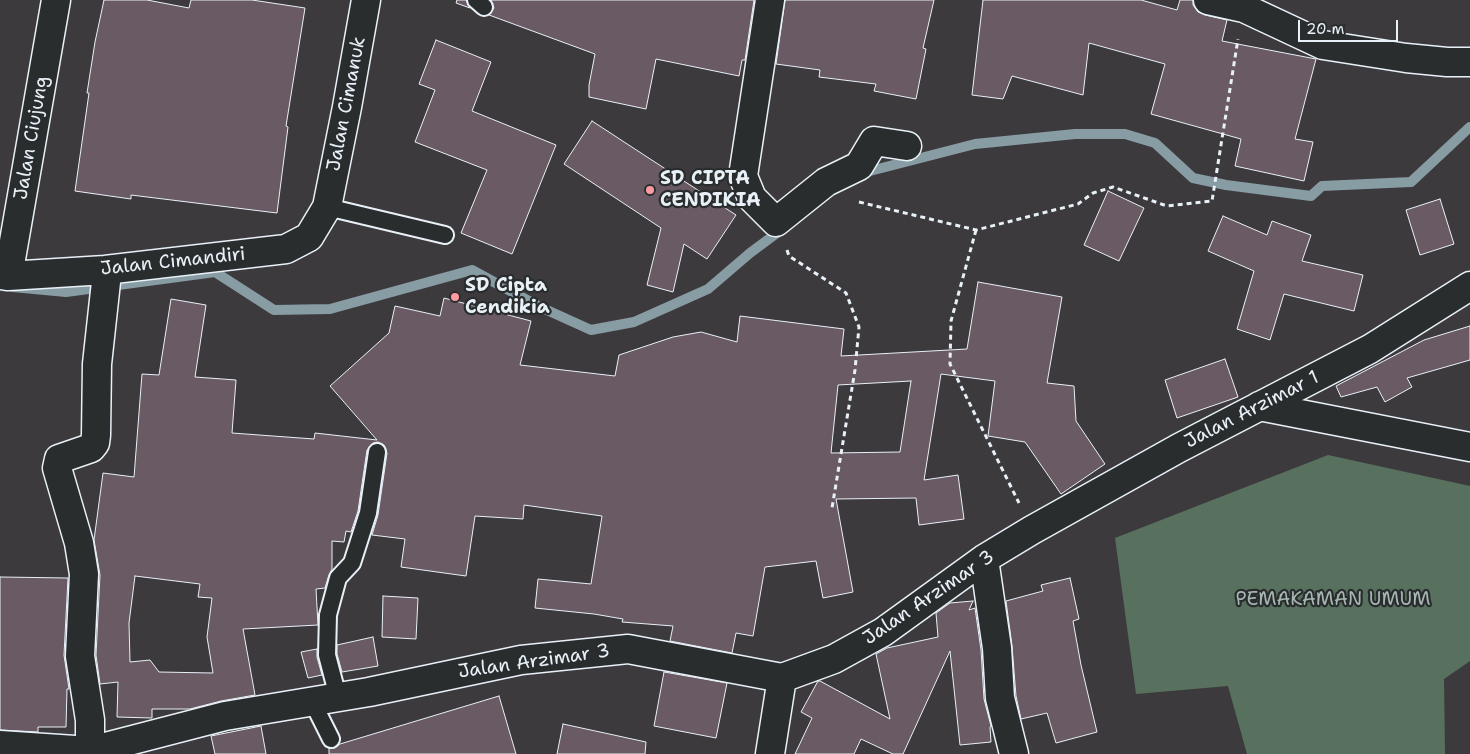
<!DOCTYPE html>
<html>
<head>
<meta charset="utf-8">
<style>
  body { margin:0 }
  #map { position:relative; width:1470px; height:754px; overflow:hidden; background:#3d3a3e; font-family:"Shantell Sans",sans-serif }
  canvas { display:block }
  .scale { position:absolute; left:1298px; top:20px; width:100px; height:22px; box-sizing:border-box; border:2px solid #e8f1f8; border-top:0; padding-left:6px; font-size:15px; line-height:18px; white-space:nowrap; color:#e8f1f8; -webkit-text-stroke:4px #2a2d2e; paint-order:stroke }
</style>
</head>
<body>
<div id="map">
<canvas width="1470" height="754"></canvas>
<div class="scale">20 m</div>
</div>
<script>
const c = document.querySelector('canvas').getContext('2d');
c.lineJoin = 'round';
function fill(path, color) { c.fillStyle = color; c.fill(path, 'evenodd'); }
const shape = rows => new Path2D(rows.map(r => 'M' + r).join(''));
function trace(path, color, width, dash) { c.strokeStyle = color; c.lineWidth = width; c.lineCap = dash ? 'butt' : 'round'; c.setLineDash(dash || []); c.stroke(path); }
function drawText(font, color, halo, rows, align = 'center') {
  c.font = font + ' "Shantell Sans",sans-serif'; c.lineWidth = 4.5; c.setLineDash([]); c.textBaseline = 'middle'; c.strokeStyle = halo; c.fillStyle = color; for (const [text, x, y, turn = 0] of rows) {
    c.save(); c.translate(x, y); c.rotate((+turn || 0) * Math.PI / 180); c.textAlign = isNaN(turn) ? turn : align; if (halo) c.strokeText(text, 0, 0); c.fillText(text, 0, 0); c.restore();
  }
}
const green = shape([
  [1328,455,1470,486,1470,661,1444,679,1445,754,1247,754,1228,686,1136,694,1115,538]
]);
const stream = shape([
  [861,176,870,171,975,144,1075,134,1125,134,1155,143,1193,178,1226,185,1311,196,1322,186,1411,182,1470,127],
  [13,287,66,292,215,272,274,310,330,309,472,270,538,306,591,330,634,322,708,289,750,253,785,227]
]);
const building = shape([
  [104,0,147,0,189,8,191,0,252,0,305,8,286,126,288,127,277,213,131,195,131,199,75,191,89,93,87,93,95,42,104,0],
  [457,0,466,0,470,8,456,3,457,0],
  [491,0,754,0,745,60,742,60,739,76,656,59,646,109,589,97,589,85,595,54,489,15,494,8,491,0],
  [785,0,934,0,923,48,926,49,916,99,874,91,876,84,819,77,820,70,776,64,785,0],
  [983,0,1141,0,1177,10,1180,0,1193,0,1193,5,1198,12,1205,15,1227,20,1222,41,1316,59,1295,139,1313,142,1304,181,1235,166,1241,139,1151,114,1165,64,1089,43,1083,95,1012,76,1003,99,972,95,983,0],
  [436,40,491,62,472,111,556,145,512,254,461,233,487,170,415,142,435,90,419,84,436,40],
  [592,121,736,215,707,259,684,244,673,292,647,285,661,228,564,164,592,121],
  [1108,191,1144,208,1119,261,1084,245,1108,191],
  [1440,199,1454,244,1420,255,1406,210,1440,199],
  [1223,216,1267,235,1272,221,1311,235,1302,261,1363,275,1354,311,1284,294,1270,340,1237,329,1254,271,1208,251,1223,216],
  [978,282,1062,297,1047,383,1074,386,1076,421,1105,464,1061,494,1025,442,988,436,995,381,941,374,924,480,958,475,964,519,919,525,916,498,836,499,853,592,823,598,816,561,765,567,753,636,736,633,732,653,670,641,673,626,622,622,623,619,594,614,535,608,538,579,591,584,602,516,524,505,523,519,475,516,466,576,401,567,405,539,372,535,378,515,387,453,384,445,378,442,373,443,367,450,358,511,351,532,346,531,344,542,332,541,332,569,329,575,325,588,316,589,318,625,243,629,255,695,221,701,190,709,152,709,152,718,117,717,118,682,100,684,96,655,100,575,94,540,103,473,134,477,142,374,159,375,171,299,206,305,195,377,236,380,232,433,314,439,315,433,377,440,330,386,389,333,395,306,440,316,444,298,531,321,520,365,615,376,619,355,673,337,701,332,737,342,740,316,844,329,841,356,967,349,978,282],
  [911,381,900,452,831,453,838,385,911,381],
  [135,576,200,584,198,597,212,598,207,637,213,673,159,672,150,660,130,662,129,623,135,576],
  [1470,326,1470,360,1407,378,1412,387,1385,402,1377,387,1341,397,1336,386,1424,340,1470,326],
  [1225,359,1238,397,1177,418,1165,380,1225,359],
  [0,577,68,578,64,655,69,689,67,689,66,727,38,727,38,732,0,730,0,577],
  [1070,578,1079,619,1073,621,1081,665,1097,732,1056,743,1047,713,1021,719,1016,696,1012,646,1006,601,1043,591,1041,585,1070,578],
  [383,596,418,598,416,639,382,637,383,596],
  [973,601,969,610,975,608,981,650,984,699,991,726,990,727,991,742,960,745,950,651,903,754,893,754,861,739,854,754,795,754,812,718,801,712,818,681,820,681,890,719,876,654,887,648,938,637,936,613,950,603,973,601],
  [373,637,378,666,342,672,337,654,337,645,373,637],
  [317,649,317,657,322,675,308,678,301,652,317,649],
  [664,672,727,683,716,738,654,726,664,672],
  [499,696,516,754,329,754,329,748,335,748,340,744,499,696],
  [563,724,646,742,645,754,557,754,563,724],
  [261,726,266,754,215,754,211,736,261,726]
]);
const path = shape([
  [859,202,976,230,1078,204,1093,193,1113,187,1167,206,1212,201,1238,39],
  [976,230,951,321,950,364,1019,503],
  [787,250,789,256,846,293,859,327,855,370,832,508]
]);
const lane = shape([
  [476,0,484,7],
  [327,207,445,235],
  [338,697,327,655,328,615,338,578,352,563,368,513,377,452],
  [312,701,331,739]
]);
const street = shape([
  [770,0,743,176,752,198,776,222,826,182,859,166,874,141,907,146],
  [1208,0,1244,8,1323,45,1406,58,1447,62,1470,62],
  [0,275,8,276,105,270,286,249,309,237,327,207,347,107,366,0],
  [8,276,56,0],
  [1259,406,1470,447],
  [984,559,997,648,1000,698,1014,754],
  [0,745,90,751,225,716,369,692,521,660,628,649,782,678,834,659,883,632,984,559,1032,530,1179,448,1370,349,1470,286],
  [90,751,90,720,80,656,84,574,79,543,57,468,59,459,91,448,95,443,96,435,97,364,106,282,105,270],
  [770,754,782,678]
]);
const markers = [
  [650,190,5,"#ff9aa2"],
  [455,297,5,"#ff9aa2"]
];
const streetNames = [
  ["Jalan Cimanuk",347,104,-79],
  ["Jalan Ciujung",32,138,-80],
  ["Jalan Cimandiri",173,262,-6],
  ["Jalan Arzimar 1",1252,410,-27],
  ["Jalan Arzimar 3",929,598,-34],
  ["Jalan Arzimar 3",534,662,-8]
];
const poiNames = [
  ["SD CIPTA",660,179],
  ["CENDIKIA",660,201],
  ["SD Cipta",465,286],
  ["Cendikia",465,308]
];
const parkNames = [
  ["PEMAKAMAN UMUM",1333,600]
];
fill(green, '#58715e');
trace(stream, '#879ca3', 10);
fill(building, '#6a5a64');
trace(building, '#e8f1f8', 1);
trace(lane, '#e8f1f8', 20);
trace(street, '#e8f1f8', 31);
trace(path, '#e8f1f8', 3, [5, 4]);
trace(lane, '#2a2d2e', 16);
trace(street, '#2a2d2e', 28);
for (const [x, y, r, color] of markers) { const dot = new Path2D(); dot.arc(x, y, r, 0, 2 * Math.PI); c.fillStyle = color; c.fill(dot); trace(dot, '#2a2d2e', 2); }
drawText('19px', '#e8f1f8', '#2a2d2e', streetNames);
drawText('bold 19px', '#e8f1f8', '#2a2d2e', poiNames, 'left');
drawText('19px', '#a7b7b3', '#2a2d2e', parkNames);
</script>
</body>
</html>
